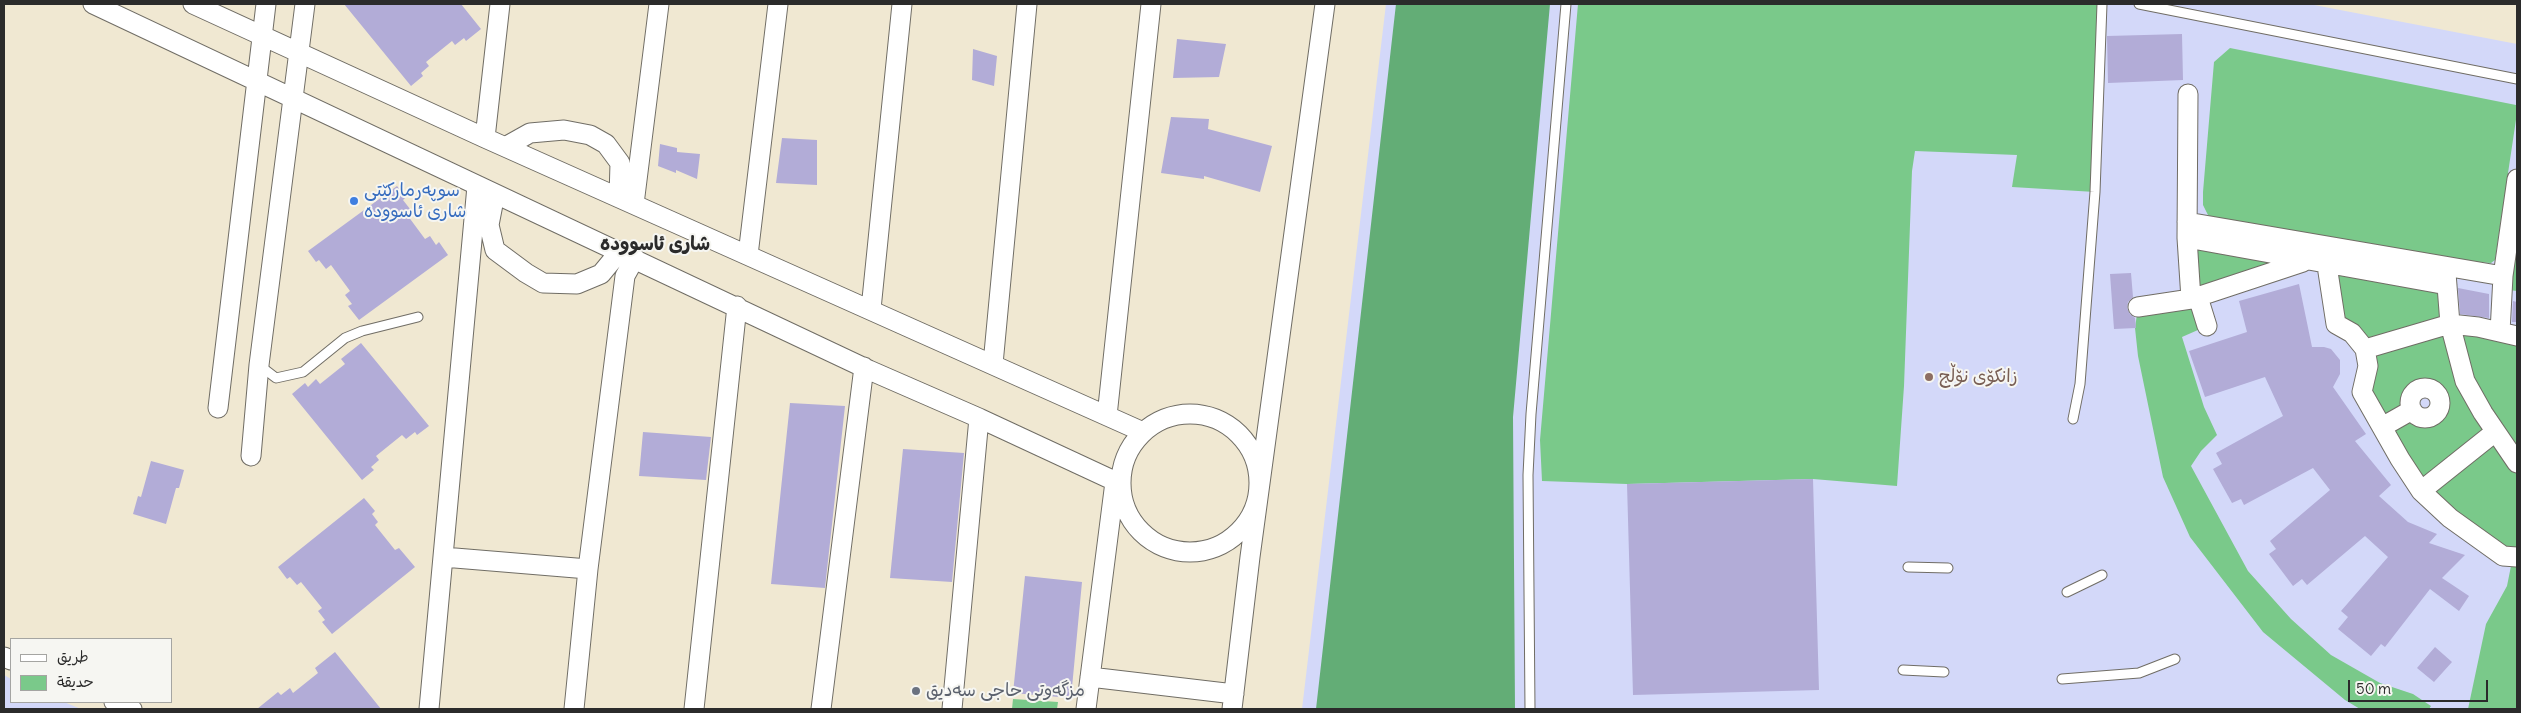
<!DOCTYPE html>
<html>
<head>
<meta charset="utf-8">
<style>
  body { margin:0 }
  #map { position:relative; width:2521px; height:713px; overflow:hidden; background:#f0e8d2; font-family:Delius,"Playpen Sans Arabic",sans-serif }
  canvas { display:block }
  .frame { position:absolute; inset:0; border:5px solid #2b2b2b; pointer-events:none }
  .legend { position:absolute; left:10px; top:638px; width:162px; height:65px; box-sizing:border-box; background:#f6f6f2; border:1px solid #a5a5a2; margin:0; padding:6px 9px; list-style:none; font-size:15px; color:#2b2b2b }
  .legend li { display:flex; align-items:center; gap:10px; height:25px }
  .legend b { width:25px; border:1px solid #a5a5a2 }
  .scale { position:absolute; left:2348px; top:680px; width:140px; height:22px; box-sizing:border-box; border:2px solid #2b2b2b; border-top:0; padding-left:6px; font-size:15px; line-height:18px; white-space:nowrap; color:#2b2b2b; -webkit-text-stroke:4px #f6f6f2; paint-order:stroke }
</style>
</head>
<body>
<div id="map">
<canvas width="2521" height="713"></canvas>
<div class="frame"></div>
<ul class="legend">
<li><b style="height:6px;background:#fff"></b>طريق</li>
<li><b style="height:14px;background:#7ac98a"></b>حديقة</li>
</ul>
<div class="scale">50 m</div>
</div>
<script>
const c = document.querySelector('canvas').getContext('2d');
c.lineJoin = 'round';
function fill(path, color) { c.fillStyle = color; c.fill(path, 'evenodd'); }
const shape = rows => new Path2D(rows.map(r => 'M' + r).join(''));
function trace(path, color, width, dash) { c.strokeStyle = color; c.lineWidth = width; c.lineCap = dash ? 'butt' : 'round'; c.setLineDash(dash || []); c.stroke(path); }
function drawText(font, color, halo, rows, align = 'center') {
  c.font = font + ' Delius,"Playpen Sans Arabic",sans-serif'; c.lineWidth = 4; c.setLineDash([]); c.textBaseline = 'middle'; c.strokeStyle = halo; c.fillStyle = color; for (const [text, x, y, turn = 0] of rows) {
    c.save(); c.translate(x, y); c.rotate((+turn || 0) * Math.PI / 180); c.textAlign = isNaN(turn) ? turn : align; if (halo) c.strokeText(text, 0, 0); c.fillText(text, 0, 0); c.restore();
  }
}
const built = shape([
  [1386,4,2309,4,2517,44,2517,709,1302,709],
  [4,675,11,679,11,702,64,702,81,709,4,709]
]);
const green = shape([
  [1578,4,2102,4,2095,192,2012,187,2017,155,1915,151,1912,171,1904,386,1897,486,1813,479,1627,484,1542,481,1540,440],
  [2230,48,2516,105,2517,113,2495,260,2491,263,2476,262,2213,218,2208,215,2203,205,2203,192,2214,62],
  [2517,223,2517,291,2509,290],
  [2187,238,2306,261,2198,297,2207,326,2182,337,2204,407,2217,435,2201,451,2191,466,2248,571,2291,619,2331,655,2380,683,2413,694,2431,706,2429,709,2360,709,2345,700,2263,632,2190,537,2163,477,2138,356,2135,328,2138,307,2191,299],
  [2326,265,2447,285,2448,313,2517,336,2517,709,2468,709,2486,624,2507,586,2513,556,2450,518,2362,392,2368,366,2345,328],
  [2420,389,2433,390,2439,397,2439,408,2429,417,2420,416,2412,409,2413,395],
  [1013,699,1058,702,1057,709,1012,709]
]);
const forest = shape([
  [1396,4,1550,4,1513,417,1515,709,1316,709]
]);
const building = shape([
  [344,4,461,4,481,29,466,41,464,38,455,45,452,41,426,62,429,66,421,73,423,76,411,86],
  [2182,34,2183,80,2108,83,2107,36],
  [1177,39,1226,44,1219,77,1173,78],
  [973,49,997,56,994,86,972,80],
  [1171,117,1209,119,1208,129,1272,146,1260,192,1204,176,1204,179,1161,173],
  [782,138,817,140,817,185,776,183],
  [660,144,677,148,677,152,700,154,697,179,676,170,676,173,658,166],
  [397,186,406,197,403,200,410,209,405,212,425,239,430,236,436,245,439,242,448,255,359,320,348,306,352,304,345,295,350,291,331,265,326,269,319,260,316,262,308,251],
  [2131,273,2133,297,2128,302,2127,308,2130,314,2135,318,2136,328,2114,329,2110,274],
  [2299,284,2312,347,2324,347,2331,349,2340,360,2340,374,2333,387,2366,434,2355,441,2391,485,2379,496,2408,522,2437,534,2429,543,2465,555,2442,578,2469,596,2459,611,2430,589,2385,647,2381,644,2371,656,2338,629,2348,617,2341,611,2388,557,2365,536,2307,585,2302,579,2293,586,2269,554,2276,549,2270,541,2330,490,2313,468,2244,505,2241,499,2232,503,2213,469,2222,464,2216,453,2283,416,2265,377,2205,397,2189,351,2247,332,2239,301],
  [2458,288,2489,294,2489,318,2460,314],
  [2513,301,2517,302,2517,322,2512,322],
  [361,343,429,426,417,435,415,432,406,439,402,435,376,456,379,460,371,467,374,470,362,480,292,394,305,383,308,387,316,379,320,384,345,364,341,359],
  [790,403,845,406,825,588,771,584],
  [643,432,711,437,706,480,639,476],
  [903,449,964,453,952,582,890,578],
  [151,461,184,470,179,488,176,488,166,524,133,514,138,496,141,497],
  [1813,479,1819,690,1633,695,1627,484],
  [364,498,375,511,372,514,378,522,375,525,395,550,399,548,415,567,332,634,322,622,325,620,318,611,322,608,301,582,297,585,290,577,287,579,278,567],
  [1025,576,1082,582,1071,698,1013,693],
  [2435,647,2452,662,2434,682,2417,668],
  [335,652,381,709,257,709,278,692,281,695,290,688,293,693,318,673,315,668]
]);
const lane = shape([
  [2139,4,2517,79],
  [259,365,276,378,303,372,345,338,362,331,418,317],
  [2073,419,2080,384,2095,192,2102,4],
  [1908,567,1948,568],
  [2067,592,2102,575],
  [1903,670,1944,672],
  [2062,679,2139,673,2175,659],
  [1530,709,1528,475,1531,414,1566,4]
]);
const street = shape([
  [93,4,869,370,979,418,1121,484],
  [193,4,485,138,1143,432],
  [2188,94,2187,238,2191,299],
  [485,138,500,4],
  [505,147,530,133,564,130,590,135,606,144,620,163,619,197],
  [495,194,489,225,495,250,526,273,543,283,577,284,601,274,620,251],
  [634,204,659,4],
  [2187,222,2503,276],
  [2187,238,2447,285],
  [2324,246,2336,324,2352,333,2365,349,2368,366,2362,392,2400,459,2421,491,2450,518,2503,556,2517,557],
  [748,255,778,4],
  [2446,273,2450,324,2465,381,2483,413,2517,463],
  [2198,297,2207,326],
  [2138,307,2191,299,2303,262],
  [871,309,902,4],
  [2500,332,2503,276,2517,179],
  [2365,349,2450,324,2478,327,2517,336],
  [993,364,1027,4],
  '2410 403a15 15 0 1 1 30 0a15 15 0 1 1-30 0Z',
  [218,408,266,4],
  '1121 483a69 69 0 1 1 138 0a69 69 0 1 1-138 0Z',
  [1107,416,1151,4],
  [2382,427,2412,410],
  [251,456,259,365,305,4],
  [2421,491,2495,432],
  [443,557,588,569],
  [4,657,11,660],
  [1090,677,1234,694],
  [114,702,132,709],
  [429,709,477,186],
  [574,709,588,569,625,276,635,258],
  [694,709,737,306],
  [821,709,864,367],
  [952,709,979,418],
  [1086,709,1115,482],
  [1232,709,1250,557,1325,4]
]);
const markers = [
  [354,201,5,"#3f7fe0"],
  [1929,377,5,"#8d6e63"],
  [916,691,5,"#6b7280"]
];
const shopNames = [
  ["سوپەرمارکێتی",364,191],
  ["شاری ئاسوودە",364,212]
];
const educationNames = [
  ["زانکۆی نۆڵج",1939,377]
];
const worshipNames = [
  ["مزگەوتی حاجی سەدیق",926,691]
];
const neighbourhoodNames = [
  ["شاری ئاسوودە",655,245]
];
fill(built, '#d3d8f9');
fill(green, '#7ac98a');
fill(forest, '#63ad76');
fill(building, '#b2acd7');
trace(lane, '#706d65', 11);
trace(street, '#706d65', 21);
trace(lane, '#fff', 9);
trace(street, '#fff', 19);
for (const [x, y, r, color] of markers) { const dot = new Path2D(); dot.arc(x, y, r, 0, 2 * Math.PI); c.fillStyle = color; c.fill(dot); trace(dot, '#f6f6f2', 2); }
drawText('18px', '#366cbe', '#f6f6f2', shopNames, 'left');
drawText('18px', '#785e54', '#f6f6f2', educationNames, 'left');
drawText('18px', '#5b616d', '#f6f6f2', worshipNames, 'left');
drawText('bold 19px', '#2b2b2b', '#f6f6f2', neighbourhoodNames);
</script>
</body>
</html>
